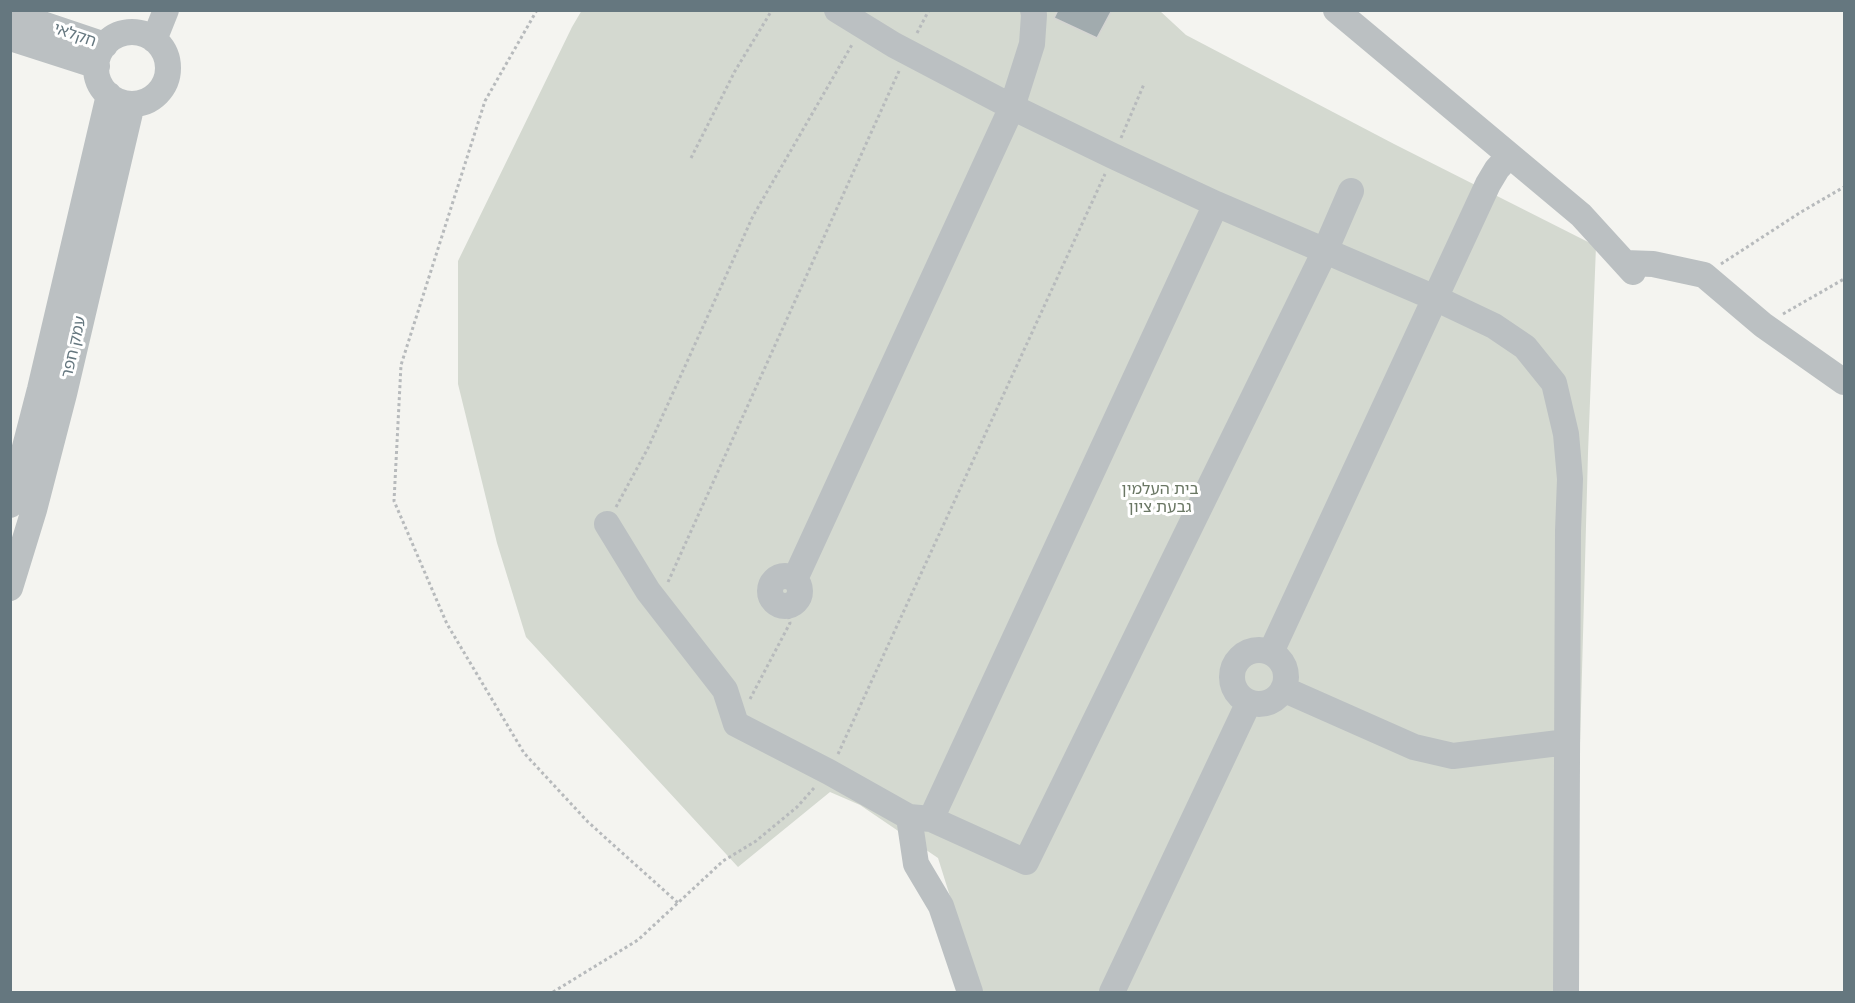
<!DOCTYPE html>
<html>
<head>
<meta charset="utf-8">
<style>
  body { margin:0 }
  #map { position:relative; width:1855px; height:1003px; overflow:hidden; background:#f4f4f0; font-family:Mulish,sans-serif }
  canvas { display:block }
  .frame { position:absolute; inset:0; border:12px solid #65777f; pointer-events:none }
</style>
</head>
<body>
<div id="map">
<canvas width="1855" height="1003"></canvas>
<div class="frame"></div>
</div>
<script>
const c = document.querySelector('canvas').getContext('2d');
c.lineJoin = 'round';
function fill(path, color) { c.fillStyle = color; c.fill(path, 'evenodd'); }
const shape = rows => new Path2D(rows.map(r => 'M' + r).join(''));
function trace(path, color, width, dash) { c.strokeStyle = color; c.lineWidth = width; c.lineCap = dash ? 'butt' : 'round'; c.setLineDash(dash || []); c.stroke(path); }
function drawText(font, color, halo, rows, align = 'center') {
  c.font = font + ' Mulish,"Noto Sans Hebrew",sans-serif'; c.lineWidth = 6; c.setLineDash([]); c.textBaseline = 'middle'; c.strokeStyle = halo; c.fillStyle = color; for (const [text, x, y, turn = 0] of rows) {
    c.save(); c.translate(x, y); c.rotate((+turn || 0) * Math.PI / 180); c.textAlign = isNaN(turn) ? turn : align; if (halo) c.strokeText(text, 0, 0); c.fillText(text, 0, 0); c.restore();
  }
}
const green = shape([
  [582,10,1160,11,1186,35,1394,144,1596,246,1588,453,1579,781,1570,992,980,992,938,858,860,805,830,792,738,867,526,637,497,543,458,384,458,261,572,27]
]);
const building = shape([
  [1058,10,1112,10,1097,38,1054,18,1058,10]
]);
const path = shape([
  [537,10,485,101,401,365,394,501,447,624,524,753,588,822,678,903],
  [917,33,929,10],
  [1121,138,1144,84],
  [691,158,735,71,772,10],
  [1721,264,1801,212,1844,187],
  [1783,314,1844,279],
  [616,507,648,448,753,216,853,43],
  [668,582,899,71],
  [750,699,790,623,786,606],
  [838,754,1105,174],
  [553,992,638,940,723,861,756,841,797,807,814,788]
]);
const minor = shape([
  [1336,10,1581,215,1633,272],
  [10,13,105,45],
  '96 68a36 36 0 1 1 72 0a36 36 0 1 1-72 0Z',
  [10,38,97,66],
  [154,40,166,10],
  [1216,204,1435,298,1494,326,1525,347,1554,383,1566,434,1570,479,1568,531,1566,992],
  [1625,263,1653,264,1704,275,1763,325,1844,382],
  [10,505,40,389,109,95],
  [607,524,648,591,725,690,736,724,829,772,909,817,931,819,1216,204,1113,156,1012,107,894,45,837,10],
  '770 591a15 15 0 1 1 30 0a15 15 0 1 1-30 0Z',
  [795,579,1012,107,1032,44,1034,15,1033,10],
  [10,588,34,510,64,394,132,104],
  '1232 677a27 27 0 1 1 54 0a27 27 0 1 1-54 0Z',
  [1271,652,1488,184,1497,169,1509,156],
  [1283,689,1414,747,1453,756,1567,742],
  [909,817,916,864,941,906,970,992],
  [931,819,1026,862,1325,251,1351,191],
  [1112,992,1249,702]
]);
const streetNames = [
  ["חקלאי",75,35,19],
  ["עמק חפר",74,347,-77]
];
const parkNames = [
  ["בית העלמין",1160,489],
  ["גבעת ציון",1160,507]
];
fill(green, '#d4d9d0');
fill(building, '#a1abae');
trace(building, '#d5d5d3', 1.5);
trace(path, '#b7babc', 3, [3, 3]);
trace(minor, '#bbc0c2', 26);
drawText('16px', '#65777f', '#fff', streetNames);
drawText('16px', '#6a7764', '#fff', parkNames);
</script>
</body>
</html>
